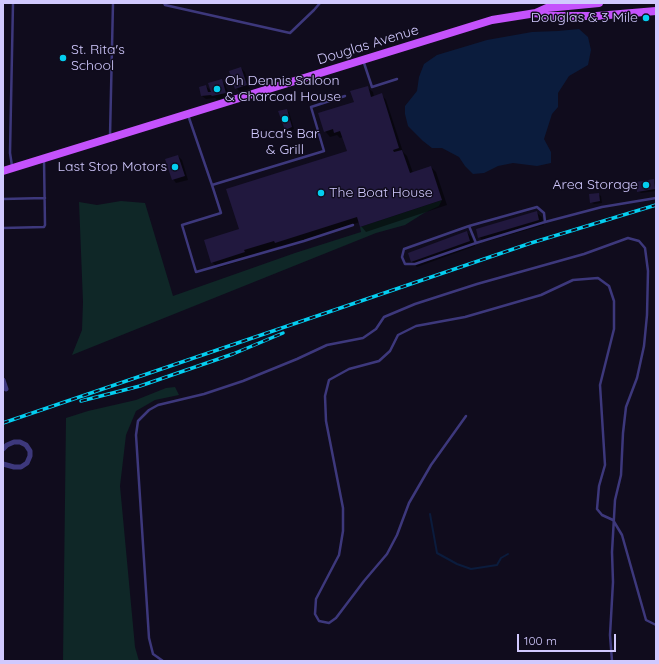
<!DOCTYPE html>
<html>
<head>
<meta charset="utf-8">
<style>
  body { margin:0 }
  #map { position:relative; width:659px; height:664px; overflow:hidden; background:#100c1d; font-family:Quicksand,sans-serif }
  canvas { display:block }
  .frame { position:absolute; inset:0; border:4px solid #d1c9fe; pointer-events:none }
  .scale { position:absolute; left:517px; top:634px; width:99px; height:18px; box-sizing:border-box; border:2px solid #d1c9fe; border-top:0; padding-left:5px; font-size:12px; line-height:14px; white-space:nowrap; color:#d1c9fe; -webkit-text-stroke:3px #100c1d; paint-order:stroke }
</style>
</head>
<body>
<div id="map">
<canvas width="659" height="664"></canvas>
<div class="frame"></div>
<div class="scale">100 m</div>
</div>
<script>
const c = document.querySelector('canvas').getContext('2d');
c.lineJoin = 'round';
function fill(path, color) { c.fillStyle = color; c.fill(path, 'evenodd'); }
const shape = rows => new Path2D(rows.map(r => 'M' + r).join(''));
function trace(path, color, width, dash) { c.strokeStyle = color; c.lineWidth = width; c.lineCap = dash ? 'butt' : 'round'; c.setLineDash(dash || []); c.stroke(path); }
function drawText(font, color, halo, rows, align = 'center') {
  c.font = font + ' Quicksand,sans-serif'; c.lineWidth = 3; c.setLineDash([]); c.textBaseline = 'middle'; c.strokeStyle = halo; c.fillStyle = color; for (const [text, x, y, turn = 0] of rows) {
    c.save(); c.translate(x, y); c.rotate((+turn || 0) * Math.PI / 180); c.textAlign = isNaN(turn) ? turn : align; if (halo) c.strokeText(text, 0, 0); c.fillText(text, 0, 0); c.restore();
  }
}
const green = shape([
  [442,200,439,206,424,213,405,225,376,233,72,355,82,330,83,302,79,202,97,205,121,201,145,203,173,296,295,253,361,232,360,227],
  [175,387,179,395,155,400,136,411,126,435,120,486,135,647,139,661,63,661,66,418,88,411,136,400,166,388]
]);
const water = shape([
  [579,29,588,37,591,50,588,65,569,76,558,93,558,107,552,114,544,139,551,152,551,163,537,166,513,163,498,166,484,173,473,174,465,166,459,157,442,148,432,148,423,141,408,126,405,114,405,106,417,91,419,77,424,64,437,55,487,40,532,32,558,31]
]);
const shadow = shape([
  [241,68,245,72,250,89,240,92,236,88],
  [221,80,225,84,229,96,217,100,215,98,206,99,202,96,206,86,212,92],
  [367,87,373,92,374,97,381,94,386,100,403,152,407,156,413,173,431,167,436,172,447,205,366,232,361,226,360,222,281,248,279,246,249,256,250,258,218,268,212,262,240,230,348,152,343,137,340,138,337,135,330,137,325,131,355,103],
  [286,110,289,112,294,129,288,132,285,129],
  [178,156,182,160,188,180,176,183,173,179],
  [653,180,656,183,656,191,641,193,638,191],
  [598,194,601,196,602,203,594,204,591,202],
  [536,212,542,217,544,225,485,242,479,237],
  [467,232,472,238,475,246,417,267,412,262,409,254]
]);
const stream = shape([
  [430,514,437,553,457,564,471,569,497,565,501,558,508,554]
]);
const building = shape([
  [241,67,247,85,235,89,229,71],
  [222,79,226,93,212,96,211,95,201,96,199,87,206,85,208,92,211,92,208,83],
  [368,86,371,97,382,93,399,148,393,150,394,152,402,150,410,173,431,166,442,200,360,227,357,217,275,243,274,241,244,250,245,252,211,263,204,240,239,229,226,189,347,151,340,131,334,133,333,129,324,132,318,113,354,102,350,91],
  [287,109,292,127,285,130,278,111],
  [178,155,185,176,172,180,165,159],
  [654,179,655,189,637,192,636,182],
  [599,193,600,201,590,203,589,194],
  [537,211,539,220,478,238,476,229],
  [467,231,470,241,411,262,408,253]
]);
const lane = shape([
  [164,3,165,5,290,33,314,10,320,3],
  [363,60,372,87,397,79],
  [188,115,212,185,324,151,311,107,345,96],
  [110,136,113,3],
  [12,166,10,153,13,3],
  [212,185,221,213,182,225,196,272,304,241,353,225],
  [3,199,45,198],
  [537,207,544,213,545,222,476,243,415,264,405,264,402,257,404,249,469,226,537,207],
  [545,222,602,207,656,198],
  [469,226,476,243],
  [3,228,44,227,45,225,44,159],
  [466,416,431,465,409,503,397,535,387,554,364,581,336,618,329,623,319,621,315,614,316,599,339,555,343,531,343,508,326,421,325,396,329,380,349,369,379,361,390,351,398,335,416,326,465,317,541,295,573,280,598,278,609,286,614,301,614,329,600,385,605,465,599,486,597,509,602,515,613,520,622,535,646,620,656,625],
  [163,661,153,654,149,638,136,435,138,421,149,410,158,405,204,394,243,381,297,359,327,345,363,338,376,329,384,317,415,304,477,284,584,254,628,238,639,241,645,248,648,271,647,315,644,346,637,378,626,407,623,433,621,475,615,500,612,552,613,582,610,635,612,661]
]);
const street = shape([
  [3,380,6,389],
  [3,449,7,445,14,442,20,442,26,445,30,451,30,456,27,463,21,467,14,467,3,464]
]);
const primary = shape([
  [536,13,548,16,597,16,656,11],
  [3,171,492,20,536,13,547,8,599,3]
]);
const rail = shape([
  [81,401,140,386,233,354,283,333],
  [3,423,531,243,656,205]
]);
const markers = [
  [646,18,4,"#04cef0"],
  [63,58,4,"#04cef0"],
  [217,89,4,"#04cef0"],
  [285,119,4,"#04cef0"],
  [175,167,4,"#04cef0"],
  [646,185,4,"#04cef0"],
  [321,193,4,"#04cef0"]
];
const poiNames = [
  ["Douglas & 3 Mile",638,18],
  ["St. Rita's",71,50,"left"],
  ["School",71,66,"left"],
  ["Oh Dennis Saloon",225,81,"left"],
  ["& Charcoal House",225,97,"left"],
  ["Buca's Bar",285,134,"center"],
  ["& Grill",285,150,"center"],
  ["Last Stop Motors",167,167],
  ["Area Storage",638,185],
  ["The Boat House",329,193,"left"]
];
const streetNames = [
  ["Douglas Avenue",368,45,-17]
];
fill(green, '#0f2727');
fill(water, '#0b1c3d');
fill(shadow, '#0007');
trace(stream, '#0b1c3d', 2);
fill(building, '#21183e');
trace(lane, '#3d387c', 2.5);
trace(street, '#3d387c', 5);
trace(primary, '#c452fc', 8);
trace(rail, '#04cef0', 3.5);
trace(rail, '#100c1d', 2, [6]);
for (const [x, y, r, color] of markers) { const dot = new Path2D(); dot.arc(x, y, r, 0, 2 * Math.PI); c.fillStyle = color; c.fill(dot); trace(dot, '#100c1d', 1.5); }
drawText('14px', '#d1c9fe', '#100c1d', poiNames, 'right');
drawText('14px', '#d1c9fe', '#100c1d', streetNames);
</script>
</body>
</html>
